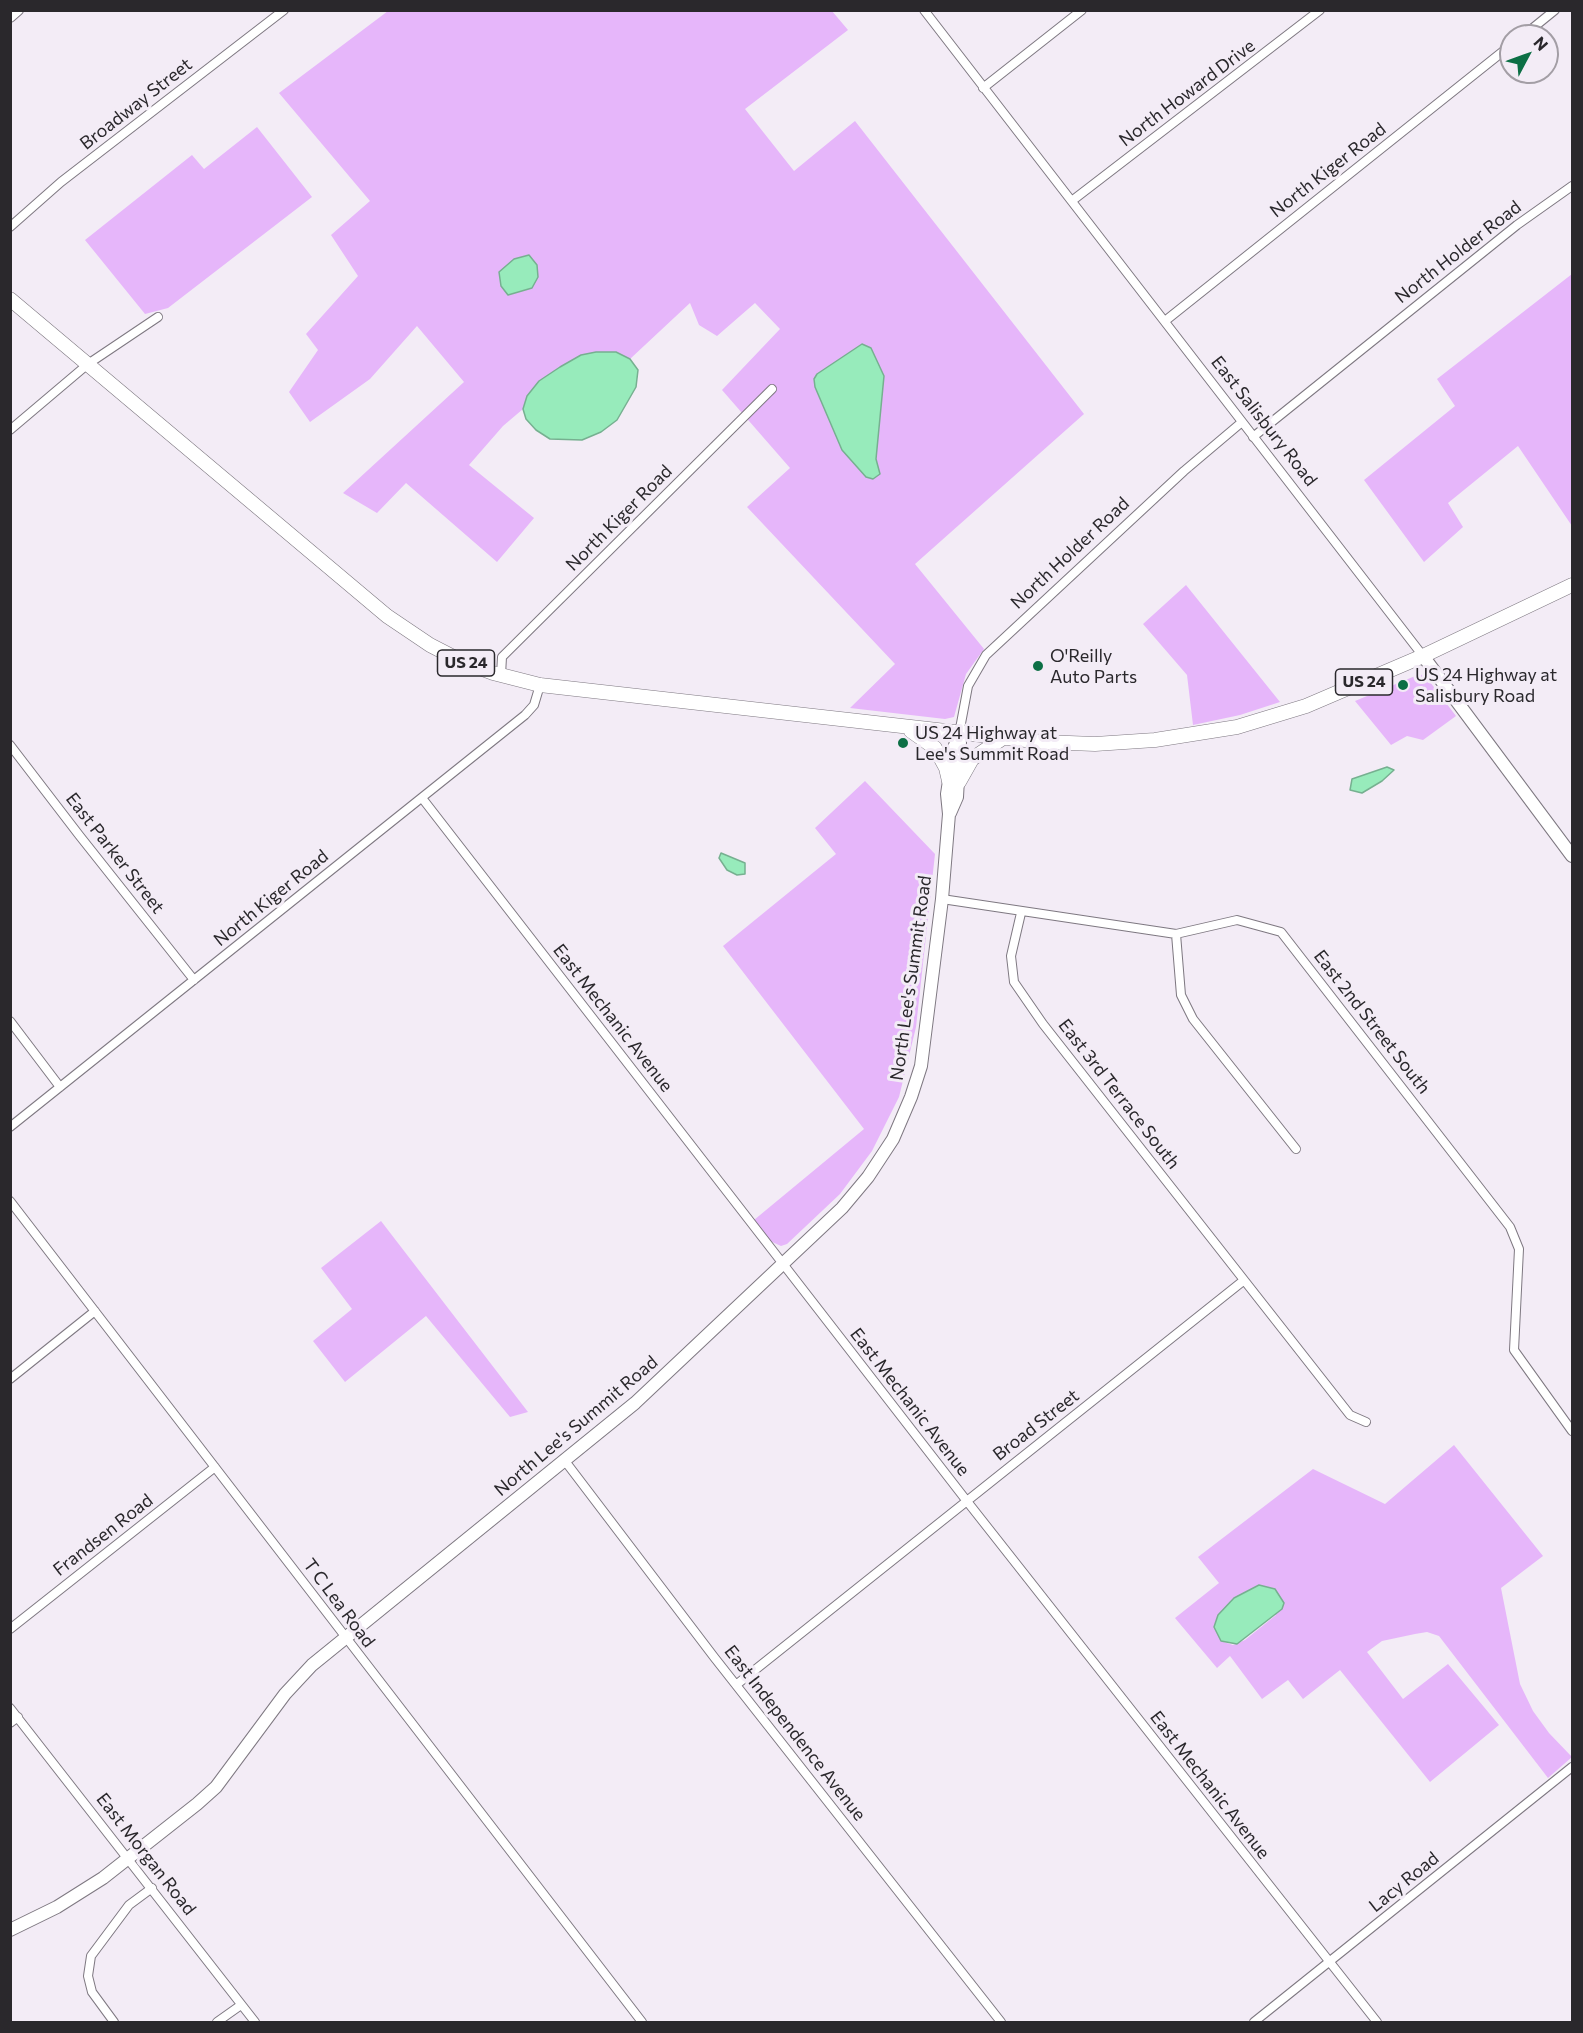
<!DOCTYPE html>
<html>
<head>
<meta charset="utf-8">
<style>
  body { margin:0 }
  #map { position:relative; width:1583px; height:2033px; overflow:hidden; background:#f3ecf6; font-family:Commissioner,sans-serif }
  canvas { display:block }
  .frame { position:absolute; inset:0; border:12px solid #2a282c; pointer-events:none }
  .north { position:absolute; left:1499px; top:24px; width:60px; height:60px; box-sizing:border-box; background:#f3ecf6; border:2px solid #a39ea5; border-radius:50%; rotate:49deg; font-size:16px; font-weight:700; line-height:24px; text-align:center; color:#2a282c }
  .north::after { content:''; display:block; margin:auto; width:21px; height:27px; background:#0c6f45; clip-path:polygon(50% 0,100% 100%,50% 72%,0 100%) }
</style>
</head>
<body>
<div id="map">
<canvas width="1583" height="2033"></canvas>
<div class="frame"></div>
<div class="north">N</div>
</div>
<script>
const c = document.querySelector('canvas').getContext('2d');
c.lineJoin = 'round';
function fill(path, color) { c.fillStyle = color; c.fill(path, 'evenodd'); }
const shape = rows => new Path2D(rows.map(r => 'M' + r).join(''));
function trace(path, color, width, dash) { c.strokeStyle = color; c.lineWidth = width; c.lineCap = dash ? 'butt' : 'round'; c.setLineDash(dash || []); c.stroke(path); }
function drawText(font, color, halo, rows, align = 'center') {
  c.font = font + ' Commissioner,sans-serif'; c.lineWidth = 6; c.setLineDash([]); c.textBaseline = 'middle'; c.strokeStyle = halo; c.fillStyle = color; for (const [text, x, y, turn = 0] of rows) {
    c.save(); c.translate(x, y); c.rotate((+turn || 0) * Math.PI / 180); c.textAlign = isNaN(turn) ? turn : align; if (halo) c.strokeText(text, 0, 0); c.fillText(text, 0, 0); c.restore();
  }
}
const green = shape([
  [388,11,832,11,848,30,745,109,794,171,855,121,1084,414,915,564,984,649,966,674,954,717,945,719,850,708,895,664,747,507,790,468,722,390,780,329,755,303,717,336,699,325,690,303,630,359,616,352,581,355,539,381,527,396,523,409,503,426,469,465,534,518,497,562,406,483,377,513,343,493,464,382,417,326,370,379,310,422,289,392,318,350,306,334,358,276,331,235,370,201,279,93],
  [257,127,312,197,168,308,145,314,85,240,192,155,204,169],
  [1572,274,1572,526,1518,446,1448,503,1463,527,1424,562,1364,480,1455,406,1437,379],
  [1186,585,1280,702,1240,715,1193,725,1187,675,1143,624],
  [1420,674,1427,678,1456,716,1423,740,1407,736,1391,745,1355,701],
  [865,781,935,854,916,1027,899,1097,872,1151,840,1194,787,1244,781,1246,770,1241,754,1220,864,1129,723,946,836,854,815,828],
  [381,1221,528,1412,510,1417,426,1316,345,1382,313,1341,352,1309,321,1268],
  [1454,1445,1543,1556,1501,1588,1520,1684,1533,1711,1549,1733,1572,1757,1548,1778,1439,1636,1427,1632,1415,1634,1382,1641,1367,1652,1403,1699,1448,1664,1499,1725,1430,1782,1340,1670,1303,1699,1288,1680,1262,1699,1230,1656,1217,1668,1175,1618,1219,1583,1198,1557,1313,1469,1385,1504],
  [1218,1615,1276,1615,1245,1640,1233,1645,1221,1641,1214,1627]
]);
const water = shape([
  [529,255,537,265,538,277,532,288,508,295,501,286,499,272,514,259,529,255],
  [862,344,871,348,884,376,876,459,880,474,873,479,866,477,842,450,815,387,814,379,817,374,862,344],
  [596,352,616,352,630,359,638,370,636,387,617,420,601,432,582,440,550,439,536,430,526,419,523,409,527,396,539,381,560,367,581,355,596,352],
  [1387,767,1394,770,1382,781,1362,793,1350,790,1352,779,1387,767],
  [721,853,745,863,745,874,737,875,727,870,719,858,721,853],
  [1259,1585,1275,1589,1284,1603,1282,1609,1237,1644,1221,1641,1214,1627,1218,1615,1234,1598,1259,1585]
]);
const minor = shape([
  [924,10,1423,656],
  [1523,36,1555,10],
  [983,88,1082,10],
  [1073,200,1320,10],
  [10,227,61,182,284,10],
  [1165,321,1511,45],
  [10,430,88,364,158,317],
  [1253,437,1517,225,1572,186],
  [501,675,502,657,772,389],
  [959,734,968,686,986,655,1184,471,1242,422],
  [10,745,79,835,194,980],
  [422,798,966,1500,1377,2022],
  [942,899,1176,934,1237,920,1281,932,1510,1227,1519,1249,1514,1350,1572,1431],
  [1021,913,1011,956,1014,982,1043,1024,1350,1415,1366,1422],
  [1176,934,1181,995,1193,1019,1296,1149],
  [10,1021,60,1087],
  [10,1127,525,715,534,705,540,685],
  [10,1201,642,2022],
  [10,1379,95,1311],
  [565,1461,714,1657,1001,2022],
  [10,1629,215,1467],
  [736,1685,1243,1281],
  [10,1708,255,2022],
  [10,1723,18,1717],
  [114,2022,92,1992,88,1976,91,1956,129,1905,152,1888],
  [217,2022,241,2005],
  [1254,2022,1572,1767]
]);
const tertiary = shape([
  [10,17,18,10]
]);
const secondary = shape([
  [1423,656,1572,856],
  [950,813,957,797,960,742],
  [10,1930,57,1907,103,1878,197,1804,216,1787,285,1694,312,1665,635,1403,842,1208,868,1177,893,1139,911,1097,921,1066,942,899,949,814,947,794,954,748,959,734]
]);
const primary = shape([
  [10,299,387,616,430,645,461,661,493,673,540,685,1043,742,1095,744,1155,740,1237,727,1306,706,1423,656,1572,585],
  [911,731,935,748,946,768,949,781],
  [959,782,972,759,1003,738]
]);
const markers = [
  [1038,666,6,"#0c6f45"],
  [1403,685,6,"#0c6f45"],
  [903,743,6,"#0c6f45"]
];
const shields = [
  [466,663,57],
  [1364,682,57]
];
const shieldNames = [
  ["US 24",466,663],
  ["US 24",1364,682]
];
const streetNames = [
  ["North Howard Drive",1187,93,-37],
  ["Broadway Street",136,104,-38],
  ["North Kiger Road",1328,170,-38],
  ["North Holder Road",1458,252,-38],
  ["East Salisbury Road",1264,421,52],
  ["North Kiger Road",619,518,-45],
  ["North Holder Road",1070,553,-43],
  ["East Parker Street",115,853,52],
  ["North Kiger Road",271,898,-39],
  ["North Lee's Summit Road",911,978,-82],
  ["East Mechanic Avenue",613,1018,52],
  ["East 2nd Street South",1372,1022,52],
  ["East 3rd Terrace South",1119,1094,52],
  ["East Mechanic Avenue",910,1402,52],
  ["Broad Street",1036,1425,-38],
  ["North Lee's Summit Road",576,1426,-40],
  ["Frandsen Road",103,1535,-38],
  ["T C Lea Road",339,1603,53],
  ["East Independence Avenue",795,1733,52],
  ["East Mechanic Avenue",1210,1785,52],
  ["East Morgan Road",146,1854,52],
  ["Lacy Road",1404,1882,-39]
];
const poiNames = [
  ["O'Reilly",1050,656],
  ["Auto Parts",1050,677],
  ["US 24 Highway at",1415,675],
  ["Salisbury Road",1415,696],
  ["US 24 Highway at",915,733],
  ["Lee's Summit Road",915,754]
];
fill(green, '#e6b6fa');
fill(water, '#97ebbb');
trace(water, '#76b090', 1.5);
trace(minor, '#7e7881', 10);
trace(tertiary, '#7e7881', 12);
trace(secondary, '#7e7881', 14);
trace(primary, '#7e7881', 15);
trace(minor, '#fff', 8);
trace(tertiary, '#fff', 10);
trace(secondary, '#fff', 12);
trace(primary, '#fff', 14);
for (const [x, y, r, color] of markers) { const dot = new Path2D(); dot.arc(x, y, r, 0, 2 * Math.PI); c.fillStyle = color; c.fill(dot); trace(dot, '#f3ecf6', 2); }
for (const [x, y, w] of shields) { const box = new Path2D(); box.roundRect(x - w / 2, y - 13, w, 26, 4.5); c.fillStyle = '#f3ecf6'; c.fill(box); trace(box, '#2a282c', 1.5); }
drawText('bold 16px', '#2a282c', null, shieldNames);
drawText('18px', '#2a282c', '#f3ecf6', streetNames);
drawText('18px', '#2a282c', '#f3ecf6', poiNames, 'left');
</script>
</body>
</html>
